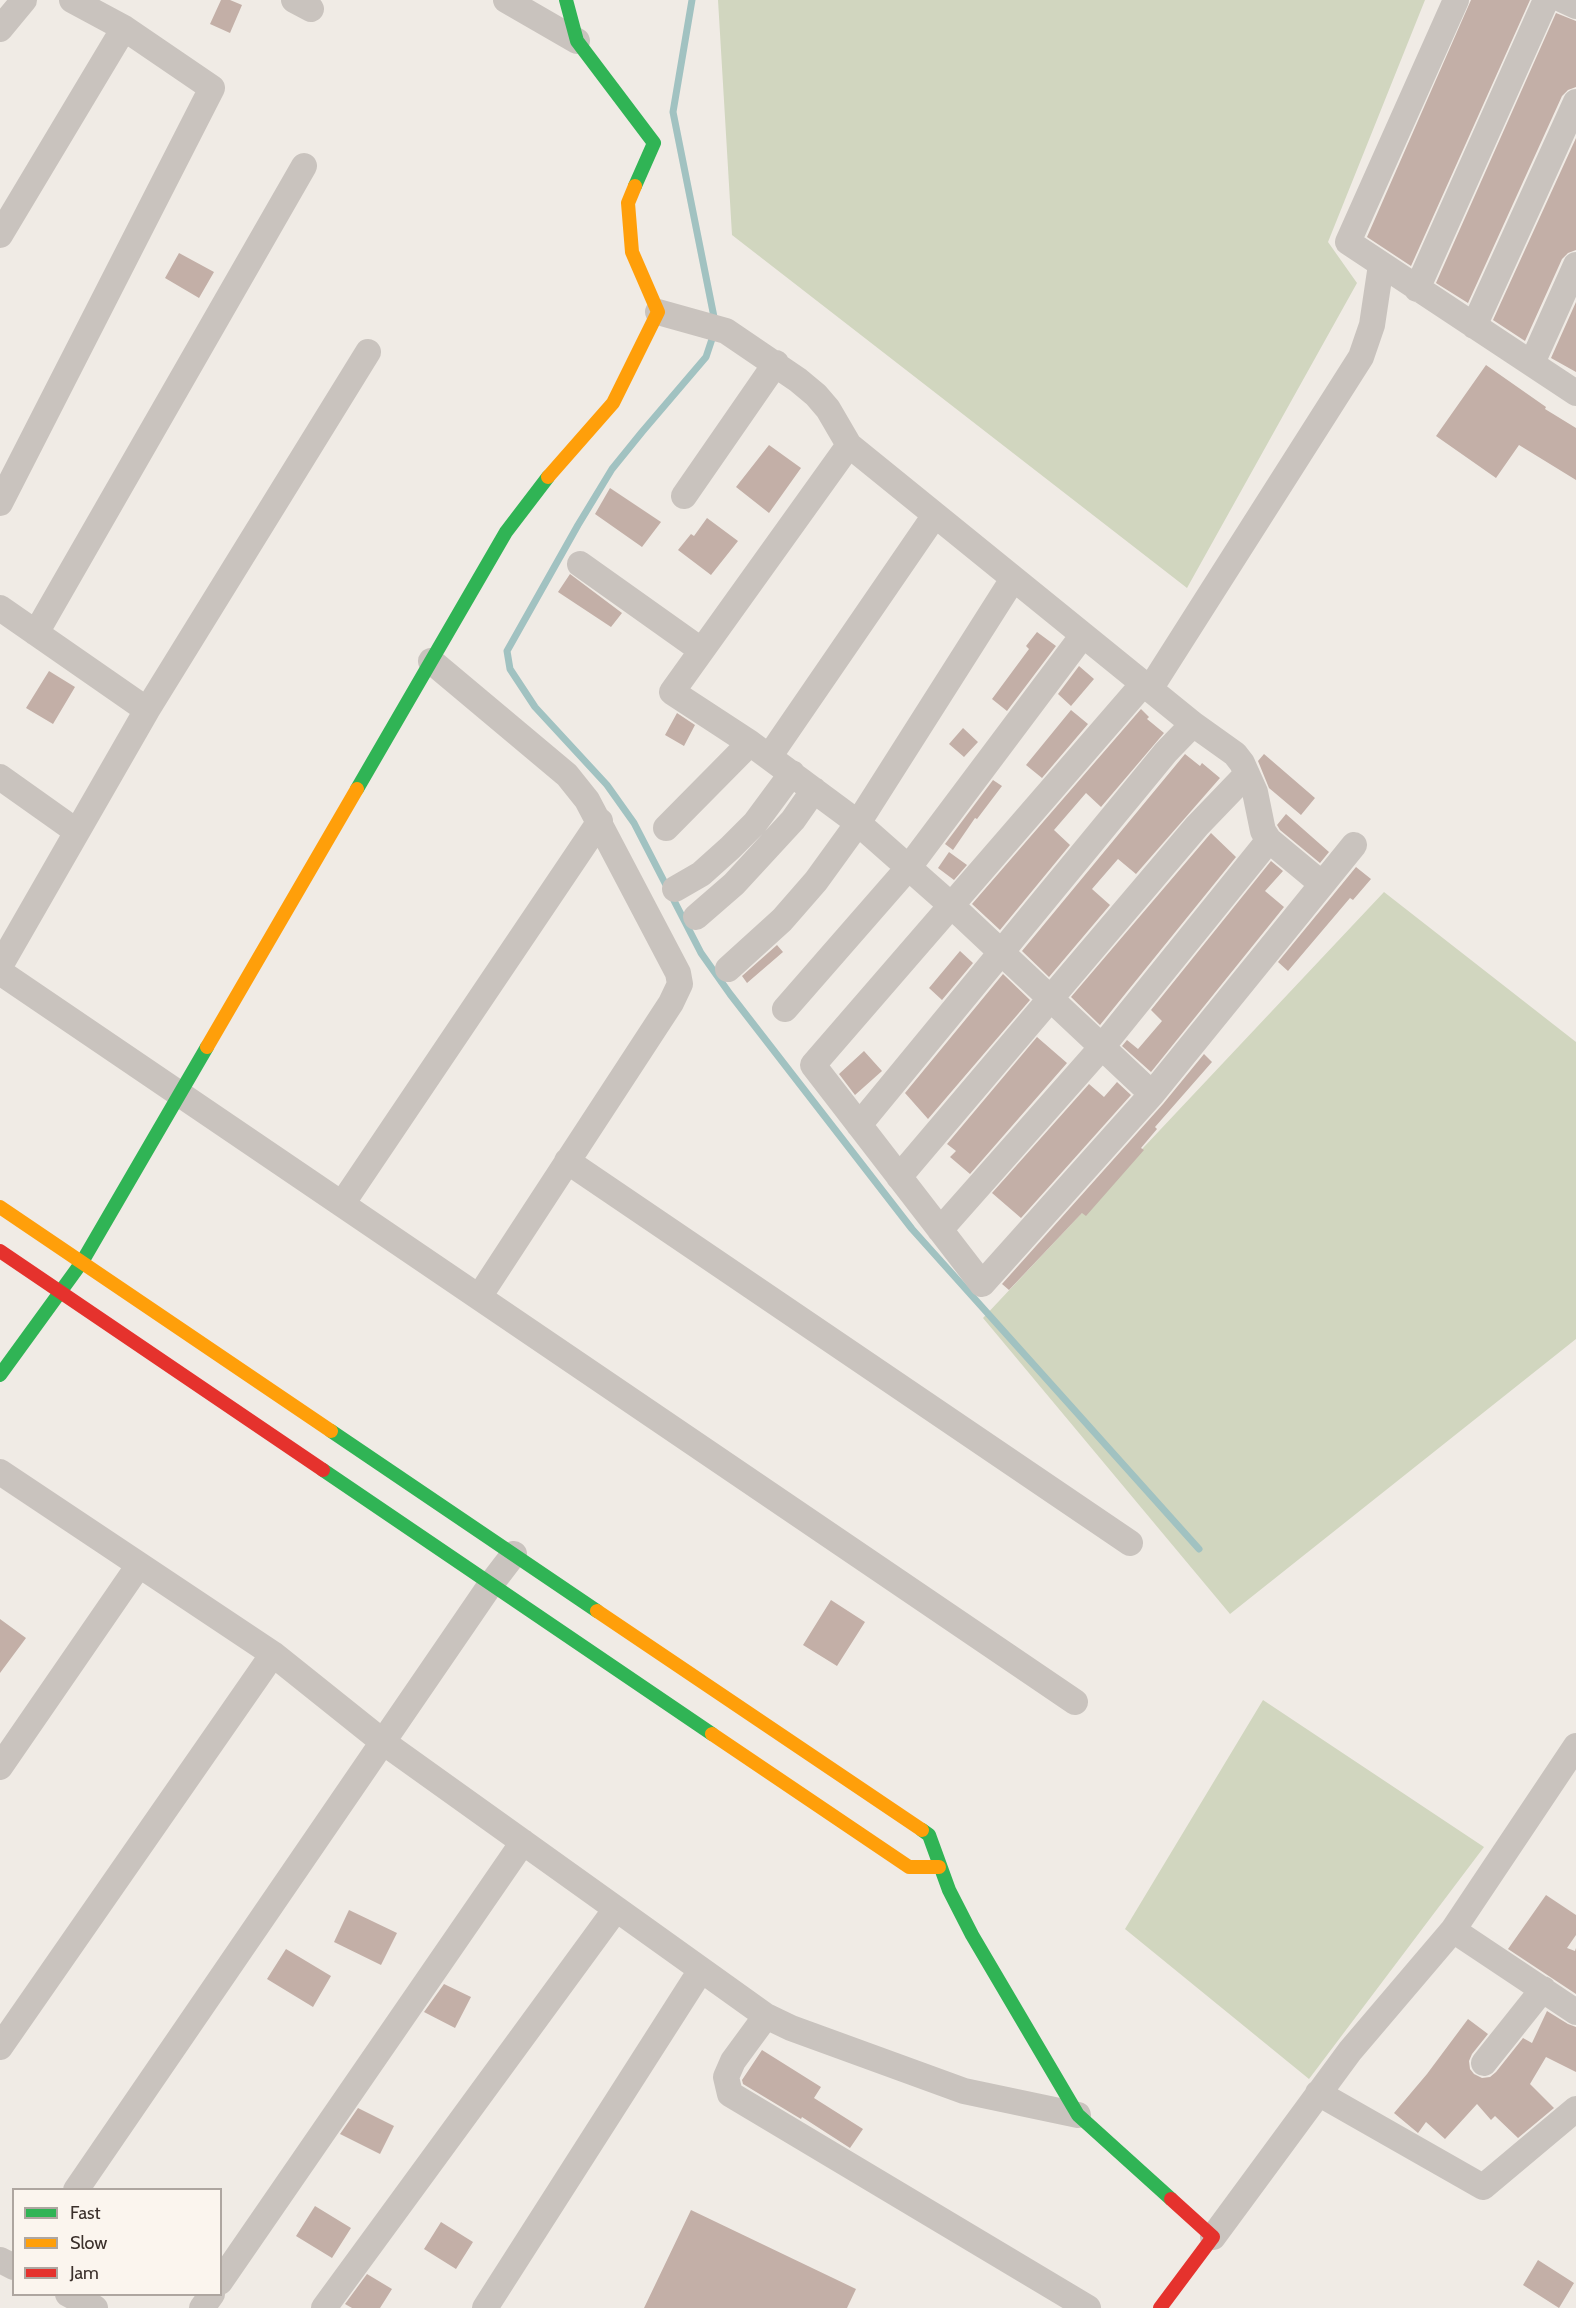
<!DOCTYPE html>
<html>
<head>
<meta charset="utf-8">
<style>
  body { margin:0 }
  #map { position:relative; width:1576px; height:2308px; overflow:hidden; background:#f0ebe5; font-family:Cabin,sans-serif }
  canvas { display:block }
  .legend { position:absolute; left:12px; top:2188px; width:210px; height:108px; box-sizing:border-box; background:#fbf5ee; border:2px solid #aea6a0; margin:0; padding:8px 10px; list-style:none; font-size:18px; color:#3b302b }
  .legend li { display:flex; align-items:center; gap:12px; height:30px }
  .legend b { width:30px; border:2px solid #aea6a0 }
</style>
</head>
<body>
<div id="map">
<canvas width="1576" height="2308"></canvas>
<ul class="legend">
<li><b style="height:8px;background:#30b455"></b>Fast</li>
<li><b style="height:8px;background:#ff9f0a"></b>Slow</li>
<li><b style="height:8px;background:#e5322d"></b>Jam</li>
</ul>
</div>
<script>
const c = document.querySelector('canvas').getContext('2d');
c.lineJoin = 'round';
function fill(path, color) { c.fillStyle = color; c.fill(path, 'evenodd'); }
const shape = rows => new Path2D(rows.map(r => 'M' + r).join(''));
function trace(path, color, width, dash) { c.strokeStyle = color; c.lineWidth = width; c.lineCap = dash ? 'butt' : 'round'; c.setLineDash(dash || []); c.stroke(path); }
const green = shape([
  [718,0,1425,0,1328,242,1357,283,1187,588,732,235],
  [1384,892,1576,1042,1576,1339,1230,1614,983,1318],
  [1263,1700,1484,1847,1309,2079,1125,1929]
]);
const stream = shape([
  [692,0,673,112,715,322],
  [714,333,706,357,642,432,612,469,578,525,507,651,510,669,535,707,607,785,634,823,701,953,730,994,912,1229,1199,1549]
]);
const building = shape([
  [221,0,230,0,242,5,230,33,210,24],
  [1471,0,1530,0,1411,266,1367,237],
  [1556,13,1576,21,1576,87,1568,90,1562,96,1468,303,1436,283],
  [1576,138,1576,250,1568,253,1562,259,1525,341,1493,320],
  [179,253,214,272,199,298,165,278],
  [1576,302,1576,372,1551,358],
  [1486,365,1546,407,1545,409,1576,428,1576,480,1519,445,1496,478,1436,436],
  [769,445,801,468,769,513,736,487],
  [610,488,661,522,642,547,595,514],
  [707,518,738,541,711,575,678,550,691,534,694,536],
  [570,574,622,613,611,627,558,592],
  [1037,632,1056,646,1007,711,992,699,1029,649,1026,646],
  [1079,666,1094,679,1071,706,1058,694],
  [49,671,75,687,53,724,26,708],
  [1141,709,1149,717,1147,719,1164,733,1101,807,1086,793,1054,830,1070,845,1000,930,972,904],
  [1071,710,1088,724,1042,778,1026,765],
  [677,713,695,725,684,746,665,735],
  [963,728,978,742,964,757,949,744],
  [1185,754,1200,766,1202,763,1220,778,1136,874,1118,859,1092,889,1110,905,1049,977,1022,951],
  [1264,754,1315,798,1301,815,1269,788,1258,761],
  [993,780,1002,786,977,819,975,818,953,850,945,844],
  [1286,814,1329,852,1320,863,1280,830,1277,825],
  [1211,833,1236,857,1100,1025,1071,997],
  [949,852,967,865,954,880,938,868],
  [1271,861,1283,871,1265,891,1284,907,1151,1072,1122,1046,1127,1040,1138,1049,1162,1021,1151,1010],
  [1356,867,1371,879,1353,900,1350,898,1288,971,1278,962],
  [777,945,783,952,747,983,742,976],
  [960,951,973,963,942,1000,929,988],
  [1003,974,1030,1000,928,1119,905,1093],
  [1037,1037,1067,1063,970,1174,950,1157,956,1151,947,1144],
  [864,1051,882,1071,855,1095,839,1074],
  [1204,1054,1212,1062,1155,1127,1157,1129,1141,1148,1144,1150,1086,1216,1082,1213,1009,1290,1002,1284,1163,1104],
  [1117,1082,1131,1095,1021,1218,992,1193,1089,1084,1104,1097],
  [831,1600,865,1622,837,1666,803,1645],
  [0,1619,26,1638,0,1673],
  [1546,1895,1576,1915,1576,1935,1567,1948,1575,1951,1576,1948,1576,1994,1508,1949],
  [349,1910,397,1933,381,1965,334,1942],
  [286,1949,331,1976,313,2007,267,1979],
  [444,1984,471,1997,455,2028,424,2012],
  [1547,2011,1568,2024,1576,2027,1576,2072,1546,2057,1530,2084,1554,2108,1518,2138,1495,2116,1491,2120,1477,2104,1445,2139,1426,2122,1418,2133,1394,2113,1427,2074,1468,2019,1488,2034,1472,2054,1469,2061,1470,2069,1474,2074,1482,2078,1490,2077,1496,2072,1523,2038,1532,2043],
  [762,2050,821,2087,814,2098,863,2129,850,2148,802,2117,801,2119,743,2084,742,2080],
  [358,2108,394,2126,380,2154,340,2134],
  [315,2206,351,2228,332,2258,296,2236],
  [691,2210,856,2289,847,2308,644,2308],
  [441,2222,473,2242,456,2269,424,2249],
  [1538,2260,1574,2283,1559,2308,1523,2285],
  [367,2274,392,2289,380,2308,352,2308,345,2304]
]);
const street = shape([
  [294,0,311,9],
  [506,0,577,41],
  [1456,0,1348,242,1576,393],
  [1563,0,1576,6],
  [0,29,24,0],
  [0,235,124,28],
  [1417,289,1546,0],
  [658,312,726,331,798,380,816,395,828,409,849,445,1193,724,1235,754,1242,763,1255,792,1263,831,1269,840,1322,884],
  [1474,326,1576,102],
  [1532,363,1576,265],
  [849,445,672,692,750,743,858,823,952,906,1152,1094],
  [684,496,776,363],
  [0,503,212,88,124,28,72,0],
  [580,564,701,650],
  [0,608,147,710],
  [36,633,304,166],
  [431,661,567,775,587,800,678,973,680,984,671,1003,479,1297],
  [1143,684,813,1065,982,1284,1152,1094,1354,845],
  [1150,689,1361,357,1372,325,1381,265],
  [769,757,935,515],
  [0,777,76,831],
  [666,828,750,743],
  [675,889,701,874,730,848,755,823,792,773],
  [696,917,734,884,793,820,814,790],
  [0,966,147,710,368,352],
  [728,969,782,920,816,881,858,823,1013,579],
  [0,972,1075,1702],
  [785,1009,909,867,1083,635],
  [859,1125,1166,752,1193,724],
  [567,1161,1130,1543],
  [899,1177,1197,826,1247,774],
  [342,1204,600,821],
  [940,1230,1101,1048,1269,840],
  [0,1472,273,1654,383,1742,766,2016,791,2028,964,2091,1078,2115],
  [0,1767,139,1565],
  [1453,1930,1576,2012],
  [766,2016,733,2061,726,2077,730,2094,1088,2308],
  [0,2047,273,1654],
  [1484,2063,1543,1989],
  [1318,2093,1483,2187,1576,2109],
  [76,2190,491,1584,514,1554],
  [1213,2237,1350,2051,1453,1930,1576,1746],
  [0,2260,14,2267],
  [220,2282,523,1842],
  [68,2294,95,2308],
  [202,2308,212,2294],
  [324,2308,616,1909],
  [485,2308,701,1970]
]);
const fast = shape([
  [566,0,577,41,654,143,635,186],
  [357,789,506,532,548,477],
  [0,1375,82,1262,207,1047],
  [331,1431,597,1611],
  [323,1470,712,1734],
  [922,1830,929,1835,949,1890,972,1935,1078,2115,1171,2199]
]);
const slow = shape([
  [548,477,613,403,658,312,632,252,628,203,635,186],
  [207,1047,357,789],
  [0,1207,331,1431],
  [597,1611,922,1830],
  [712,1734,909,1867,939,1867]
]);
const jam = shape([
  [0,1251,323,1470],
  [1160,2308,1213,2237,1171,2199]
]);
fill(green, '#d1d6bf');
trace(stream, '#a1c2c1', 7);
fill(building, '#c3afa7');
trace(street, '#c9c3be', 26);
trace(fast, '#30b455', 14);
trace(slow, '#ff9f0a', 14);
trace(jam, '#e5322d', 14);
</script>
</body>
</html>
